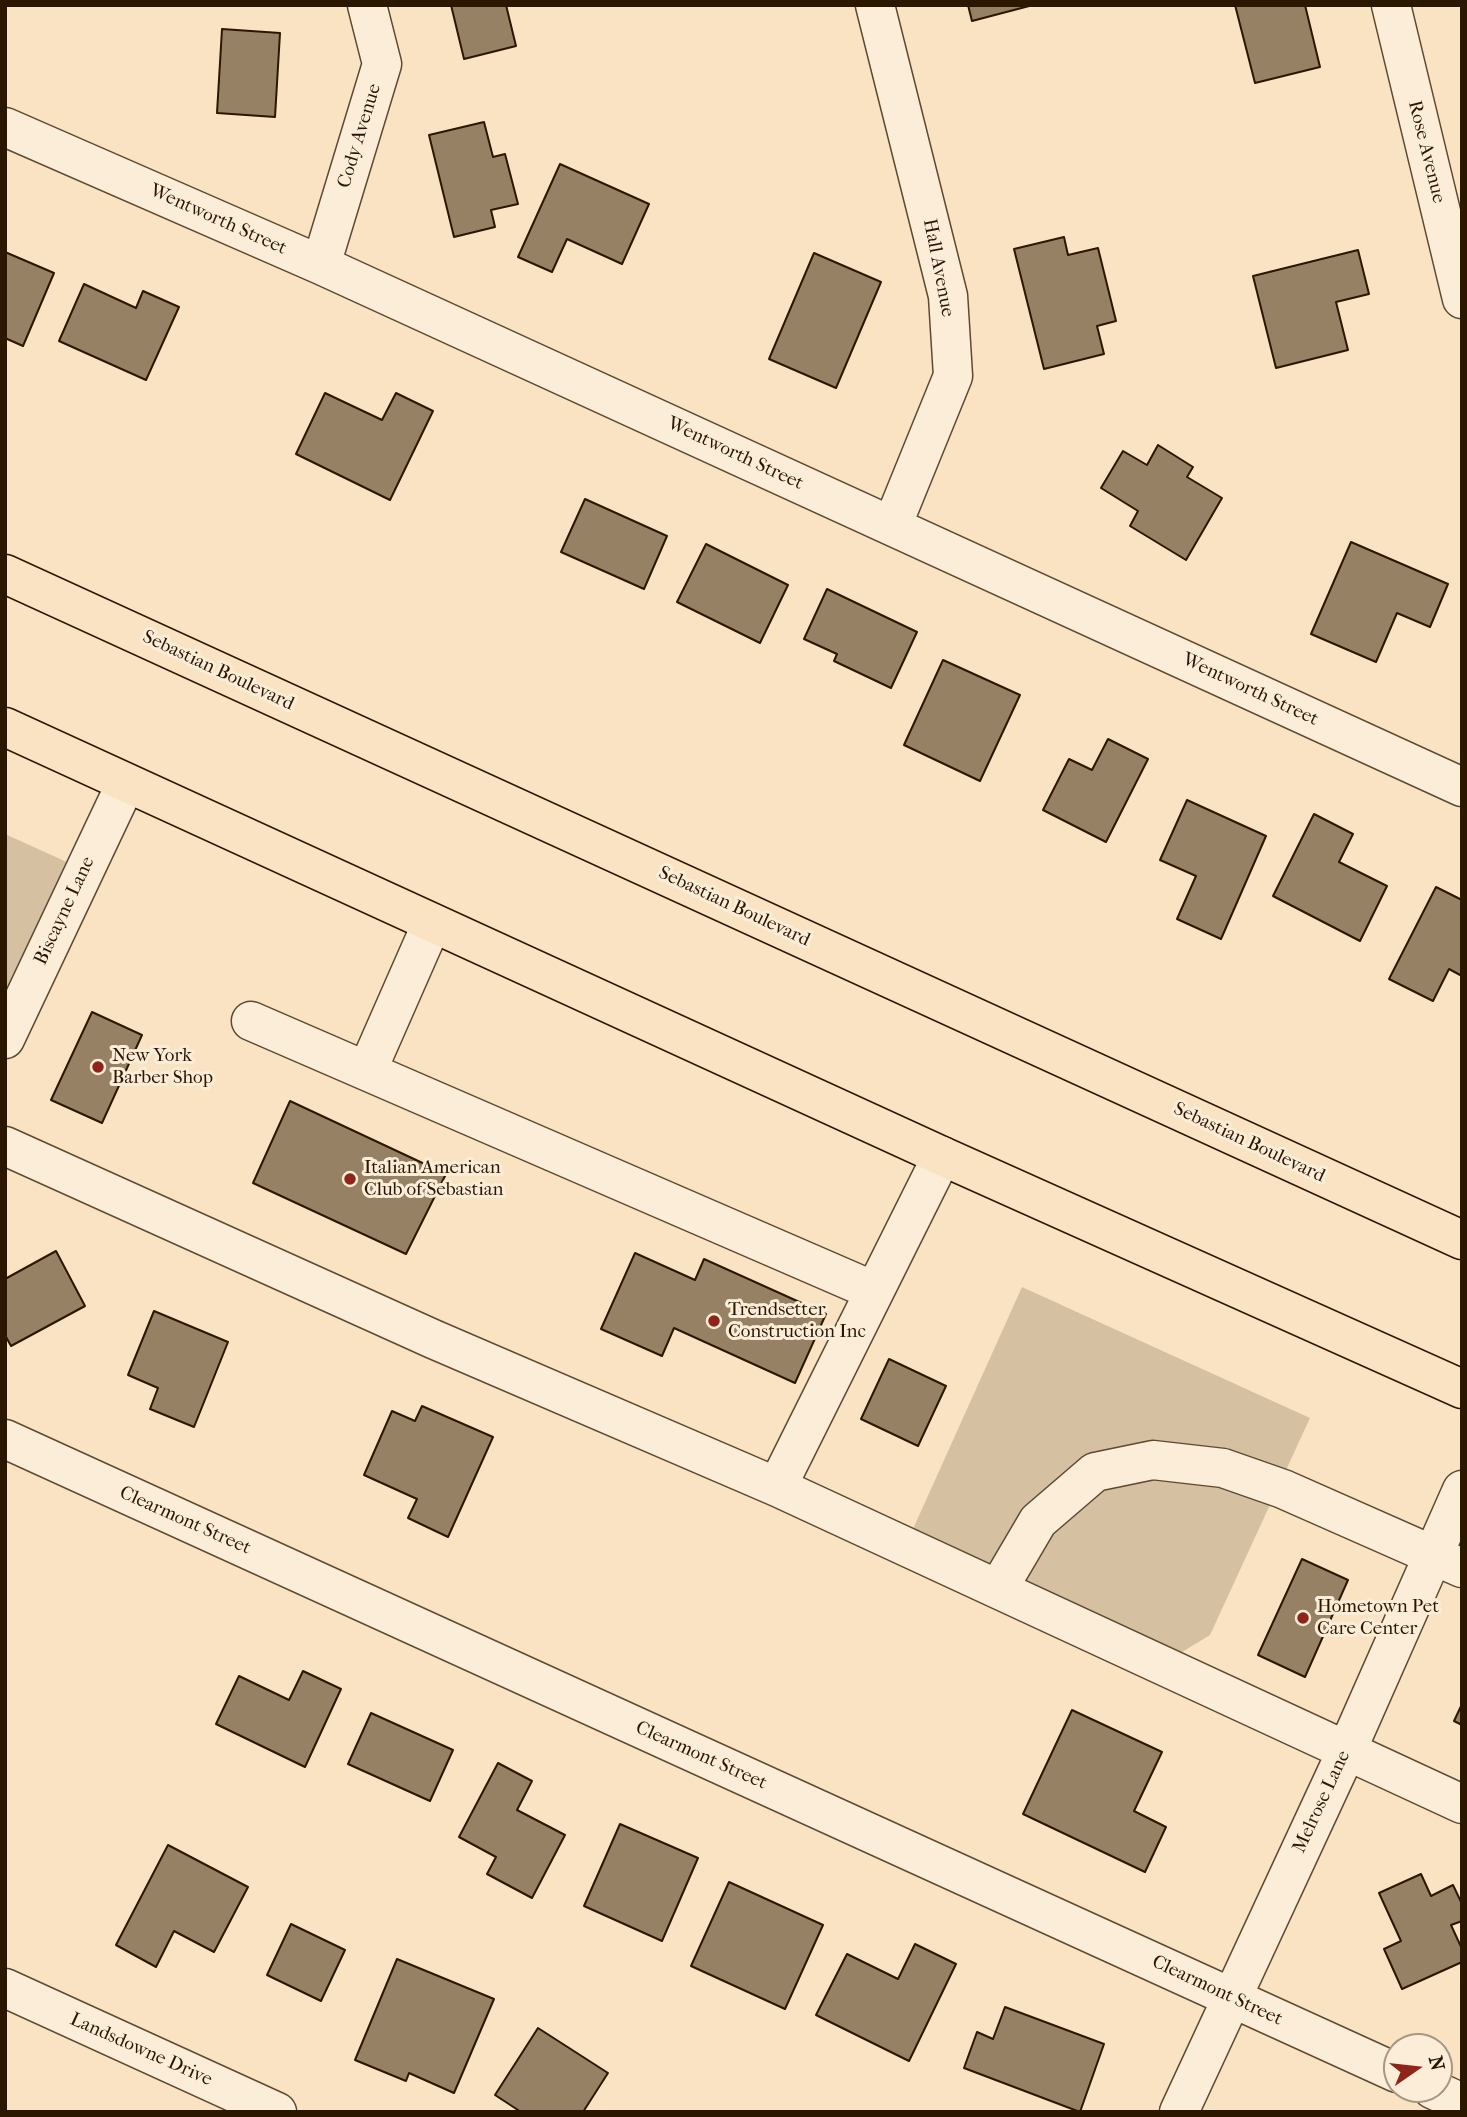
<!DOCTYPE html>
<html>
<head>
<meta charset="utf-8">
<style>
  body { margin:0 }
  #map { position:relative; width:1467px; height:2117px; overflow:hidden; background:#f9e3c3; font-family:"IM FELL French Canon",serif }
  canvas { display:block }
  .frame { position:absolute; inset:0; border:7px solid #2b1600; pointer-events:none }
  .north { position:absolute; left:1383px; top:2033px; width:70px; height:70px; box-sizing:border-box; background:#fbedd8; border:2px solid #a89782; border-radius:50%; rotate:76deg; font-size:19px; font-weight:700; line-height:28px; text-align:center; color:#2b1600 }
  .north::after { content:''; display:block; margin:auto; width:24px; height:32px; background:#8f2418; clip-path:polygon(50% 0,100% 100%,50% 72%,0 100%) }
</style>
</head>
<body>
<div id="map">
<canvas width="1467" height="2117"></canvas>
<div class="frame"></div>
<div class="north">N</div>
</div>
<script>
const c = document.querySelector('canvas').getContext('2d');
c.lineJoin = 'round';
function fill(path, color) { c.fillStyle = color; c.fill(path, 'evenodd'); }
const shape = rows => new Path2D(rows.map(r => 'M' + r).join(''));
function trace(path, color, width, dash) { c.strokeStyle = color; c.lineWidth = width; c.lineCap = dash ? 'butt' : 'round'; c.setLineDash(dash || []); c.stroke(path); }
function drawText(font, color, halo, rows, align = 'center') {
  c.font = font + ' "IM FELL French Canon",serif'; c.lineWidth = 6; c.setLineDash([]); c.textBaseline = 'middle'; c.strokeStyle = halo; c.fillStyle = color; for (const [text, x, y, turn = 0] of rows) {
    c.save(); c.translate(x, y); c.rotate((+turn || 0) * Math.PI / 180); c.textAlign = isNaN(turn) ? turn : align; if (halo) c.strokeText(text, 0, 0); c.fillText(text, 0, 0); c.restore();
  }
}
const green = shape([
  [5,834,69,863,5,1004],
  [1022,1287,1310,1418,1210,1635,1169,1660,908,1540]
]);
const building = shape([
  [451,5,506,5,516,46,464,59,451,5],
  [968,5,1033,5,972,21,968,5],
  [1235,5,1305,5,1320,67,1255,83,1235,5],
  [222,29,280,33,275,117,217,113,222,29],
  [484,122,493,157,505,154,518,204,491,210,495,227,454,237,429,135,484,122],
  [560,164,649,204,622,264,567,239,552,272,518,257,560,164],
  [1064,237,1068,255,1098,248,1116,321,1097,326,1104,354,1044,369,1014,249,1064,237],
  [1358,250,1369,294,1336,302,1348,350,1276,368,1253,276,1358,250],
  [5,252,54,273,23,346,5,338,5,252],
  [814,253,881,282,836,388,769,359,814,253],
  [84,284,136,308,143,291,179,307,146,380,59,341,84,284],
  [325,393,382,420,396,393,433,411,390,500,296,454,325,393],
  [1158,445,1193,467,1187,477,1222,498,1186,560,1130,526,1138,511,1101,488,1123,451,1147,465,1158,445],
  [585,499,667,536,644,589,561,552,585,499],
  [1351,542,1448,584,1430,627,1397,613,1376,662,1311,634,1351,542],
  [706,544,788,585,760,643,677,602,706,544],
  [827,589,917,632,891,688,834,661,837,654,804,639,827,589],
  [943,660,1020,695,980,781,904,745,943,660],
  [1108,739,1148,759,1106,842,1043,810,1069,759,1092,770,1108,739],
  [1187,800,1266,836,1221,939,1177,919,1196,876,1160,860,1187,800],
  [1314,814,1353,834,1339,862,1387,886,1360,941,1273,896,1314,814],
  [1436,887,1462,900,1462,976,1449,969,1433,1001,1389,979,1436,887],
  [92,1012,142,1035,102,1123,51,1100,92,1012],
  [290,1101,446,1174,406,1254,253,1183,290,1101],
  [56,1251,85,1306,11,1346,5,1335,5,1279,56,1251],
  [635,1253,695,1280,704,1259,826,1314,795,1383,674,1328,662,1356,601,1329,635,1253],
  [154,1311,228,1342,194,1427,150,1409,158,1388,128,1375,154,1311],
  [889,1359,946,1386,918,1446,861,1419,889,1359],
  [422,1406,493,1437,448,1537,408,1518,417,1499,364,1475,392,1411,415,1421,422,1406],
  [1302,1559,1348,1580,1305,1677,1258,1655,1302,1559],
  [303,1671,341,1689,305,1767,216,1724,239,1676,289,1700,303,1671],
  [1462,1704,1462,1725,1454,1721,1462,1704],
  [1072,1710,1162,1752,1134,1811,1166,1827,1145,1872,1023,1814,1072,1710],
  [371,1713,453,1750,430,1801,348,1764,371,1713],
  [498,1763,532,1781,517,1810,565,1835,532,1898,487,1874,496,1857,459,1837,498,1763],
  [620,1824,698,1858,662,1941,584,1906,620,1824],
  [168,1845,248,1887,214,1952,174,1931,156,1967,116,1945,168,1845],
  [1421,1874,1431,1896,1453,1885,1462,1904,1462,1921,1451,1925,1462,1949,1462,1962,1402,1989,1384,1949,1401,1941,1379,1893,1421,1874],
  [729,1882,823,1925,785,2009,691,1966,729,1882],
  [291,1924,345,1950,321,2001,267,1975,291,1924],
  [915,1944,956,1964,909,2061,816,2015,847,1954,898,1979,915,1944],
  [397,1959,494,1999,454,2093,409,2073,406,2081,355,2060,397,1959],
  [1005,2007,1104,2044,1080,2112,964,2068,977,2032,993,2039,1005,2007],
  [538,2028,608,2073,583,2112,521,2112,495,2095,538,2028]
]);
const minor = shape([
  [875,5,948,296,953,376,892,526],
  [1391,5,1462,299],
  [5,127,321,265,1462,787],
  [321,265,382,64,367,5],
  [251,1021,874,1291],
  [5,1039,126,783],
  [367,1071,432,923],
  [5,1146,433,1339,777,1487,1462,1804],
  [5,1439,1397,2073],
  [777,1487,942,1156],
  [998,1589,1038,1521,1095,1472,1153,1460,1223,1468,1283,1489,1462,1568],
  [5,1988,277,2112],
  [1432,2089,1462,2103],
  [1179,2112,1347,1750,1462,1490]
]);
const major = shape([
  [5,574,1462,1240],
  [5,727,942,1156,1462,1389]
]);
const markers = [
  [98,1067,7,"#8f2418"],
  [350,1179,7,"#8f2418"],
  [714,1321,7,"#8f2418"],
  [1303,1618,7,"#8f2418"]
];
const streetNames = [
  ["Cody Avenue",360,136,-73],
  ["Rose Avenue",1426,152,76],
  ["Wentworth Street",218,220,24],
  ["Hall Avenue",938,268,79],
  ["Wentworth Street",735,454,25],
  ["Sebastian Boulevard",218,671,25],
  ["Wentworth Street",1250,690,25],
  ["Sebastian Boulevard",734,907,25],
  ["Biscayne Lane",65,911,-65],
  ["Sebastian Boulevard",1249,1143,25],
  ["Clearmont Street",185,1521,24],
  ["Clearmont Street",701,1756,24],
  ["Melrose Lane",1322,1802,-65],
  ["Clearmont Street",1217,1991,25],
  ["Landsdowne Drive",141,2050,24]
];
const poiNames = [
  ["New York",112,1056],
  ["Barber Shop",112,1078],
  ["Italian American",364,1168],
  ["Club of Sebastian",364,1190],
  ["Trendsetter",728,1310],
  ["Construction Inc",728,1332],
  ["Hometown Pet",1317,1607],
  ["Care Center",1317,1629]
];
fill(green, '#d6c0a2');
fill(building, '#968165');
trace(building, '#2b1600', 2);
trace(minor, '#5e4931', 41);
trace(major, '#2b1600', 41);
trace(minor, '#fbedd8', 38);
trace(major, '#f9e3c3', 38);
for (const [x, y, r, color] of markers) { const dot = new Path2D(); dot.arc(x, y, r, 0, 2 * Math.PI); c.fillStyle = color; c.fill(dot); trace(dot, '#fbedd8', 2.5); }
drawText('19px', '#2b1600', '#fbedd8', streetNames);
drawText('19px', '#2b1600', '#fbedd8', poiNames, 'left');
</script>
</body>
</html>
